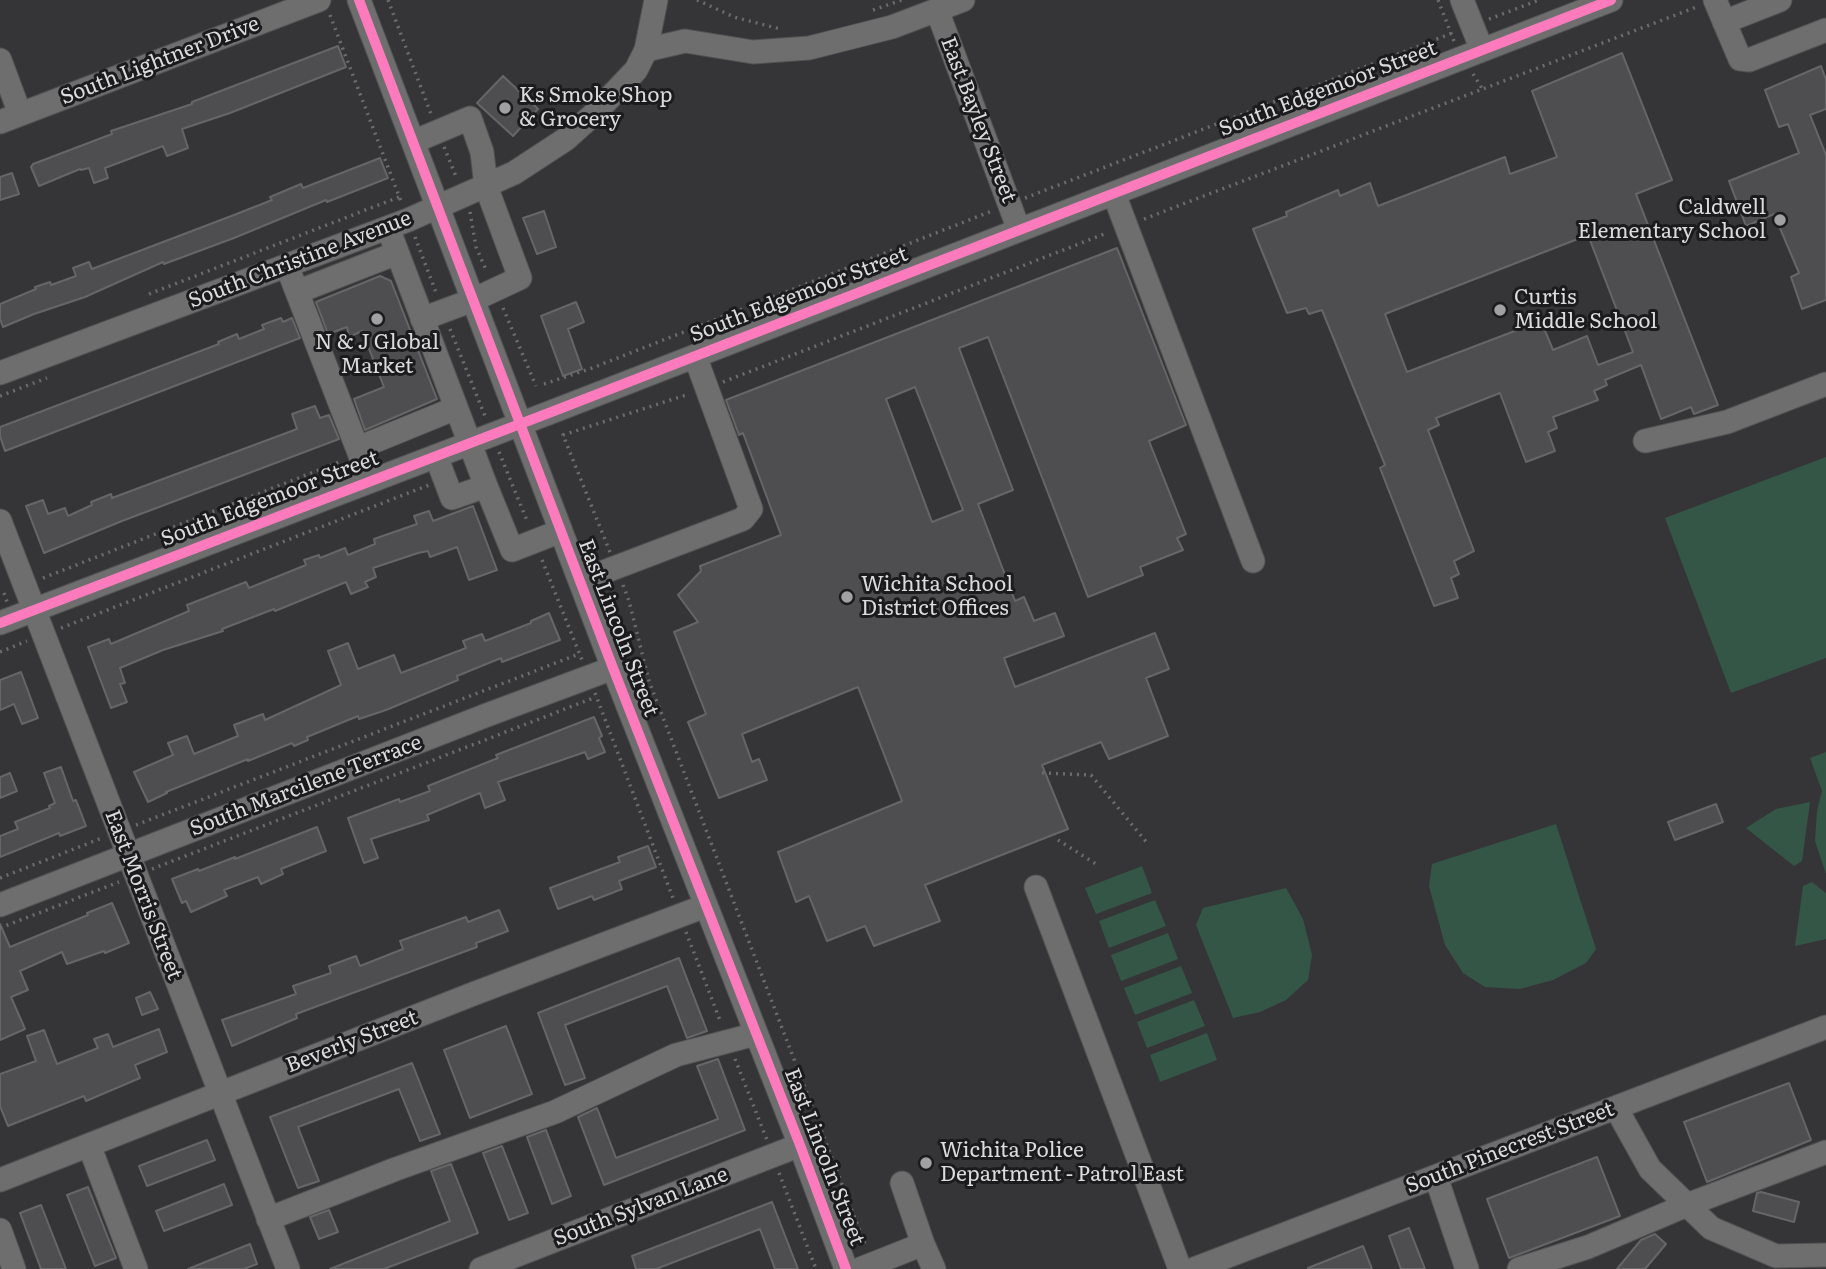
<!DOCTYPE html>
<html>
<head>
<meta charset="utf-8">
<style>
  body { margin:0 }
  canvas { display:block; background:#353436 }
</style>
</head>
<body>
<canvas width="1826" height="1269"></canvas>
<script>
const c = document.querySelector('canvas').getContext('2d');
c.lineJoin = 'round';
function fill(path, color) { c.fillStyle = color; c.fill(path, 'evenodd'); }
const shape = rows => new Path2D(rows.map(r => 'M' + r).join(''));
function trace(path, color, width, dash) { c.strokeStyle = color; c.lineWidth = width; c.lineCap = dash ? 'butt' : 'round'; c.setLineDash(dash || []); c.stroke(path); }
function drawText(font, color, halo, rows, align = 'center') {
  c.font = font + ' Literata,serif'; c.lineWidth = 6; c.setLineDash([]); c.textBaseline = 'middle'; c.strokeStyle = halo; c.fillStyle = color; for (const [text, x, y, turn = 0] of rows) {
    c.save(); c.translate(x, y); c.rotate((+turn || 0) * Math.PI / 180); c.textAlign = isNaN(turn) ? turn : align; if (halo) c.strokeText(text, 0, 0); c.fillText(text, 0, 0); c.restore();
  }
}
const green = shape([
  [1826,457,1826,658,1731,693,1665,518],
  [1826,752,1826,874,1815,841,1817,811,1822,791,1810,758],
  [1810,802,1802,861,1794,866,1746,828,1776,809],
  [1556,824,1596,949,1586,963,1553,980,1520,989,1485,987,1463,973,1445,945,1429,886,1432,864],
  [1142,866,1152,893,1096,914,1085,888],
  [1812,882,1826,893,1826,939,1795,946,1803,886],
  [1286,888,1303,919,1312,955,1308,980,1286,1000,1260,1012,1233,1018,1196,925,1203,908],
  [1155,900,1166,926,1109,948,1099,921],
  [1168,933,1178,959,1121,981,1111,955],
  [1181,966,1192,993,1135,1015,1124,988],
  [1194,1000,1205,1026,1147,1048,1137,1022],
  [1207,1033,1217,1060,1160,1082,1150,1055]
]);
const building = shape([
  [338,46,346,67,230,113,182,129,188,148,167,156,163,146,105,168,108,178,94,183,89,168,81,170,80,169,39,186,31,167,33,164,112,134,111,131,192,104,192,102,338,46],
  [1622,53,1672,180,1636,194,1718,405,1694,414,1691,407,1661,419,1641,365,1605,380,1607,385,1594,391,1598,400,1553,417,1557,428,1548,432,1555,451,1526,462,1500,393,1436,418,1439,425,1428,430,1474,551,1454,561,1459,574,1451,578,1458,598,1434,606,1380,468,1385,465,1322,310,1309,314,1306,308,1287,313,1253,229,1287,216,1286,212,1338,190,1340,196,1370,183,1378,206,1505,157,1510,174,1557,157,1532,91,1622,53],
  [1588,235,1633,352,1598,365,1587,336,1553,350,1541,321,1407,372,1385,314,1588,235],
  [1821,66,1826,80,1826,109,1810,115,1826,155,1826,300,1802,309,1791,277,1799,273,1774,214,1746,226,1729,181,1799,153,1788,124,1779,127,1765,90,1821,66],
  [503,76,538,109,513,136,477,103,503,76],
  [380,158,388,178,327,202,326,200,234,238,164,264,163,262,85,297,34,314,3,327,0,319,0,304,36,289,35,287,50,282,51,285,76,276,73,268,89,262,92,269,234,215,272,200,270,197,301,184,303,188,380,158],
  [12,173,19,194,0,200,0,177,12,173],
  [544,211,556,247,537,254,523,218,544,211],
  [1117,248,1186,425,1149,441,1186,534,1177,538,1183,550,1140,567,1143,575,1088,597,988,337,959,348,1013,490,978,504,1015,601,1024,597,1034,621,1055,613,1064,636,1004,658,1015,687,1155,633,1169,669,1146,678,1168,736,1109,759,1101,742,1042,765,1068,829,925,885,940,921,874,946,865,926,827,941,809,896,796,902,778,852,902,801,858,687,742,734,752,762,759,759,767,780,719,798,688,722,706,714,674,632,698,622,678,595,701,571,700,566,781,535,743,433,739,435,726,400,1117,248],
  [915,387,963,510,932,522,886,399,915,387],
  [380,276,391,281,437,399,365,430,354,399,384,387,362,331,349,337,347,327,328,334,316,302,380,276],
  [576,302,584,322,568,329,582,369,563,376,541,316,576,302],
  [281,318,283,322,292,318,300,338,5,451,0,436,0,427,219,344,218,342,237,334,239,339,264,329,262,325,281,318],
  [315,406,320,418,329,415,339,439,122,521,44,553,26,506,43,500,48,514,65,508,68,516,92,505,91,502,111,494,112,498,297,429,292,414,315,406],
  [473,506,497,570,469,580,457,547,430,557,428,551,418,553,373,568,376,577,365,582,368,587,351,594,346,582,275,611,274,609,222,629,223,631,163,650,120,668,125,683,120,684,127,702,111,708,88,647,109,639,111,644,189,611,187,605,246,582,249,588,306,565,304,560,319,555,320,558,345,548,348,555,375,544,374,539,417,524,414,516,429,511,433,521,473,506],
  [549,613,560,640,502,662,501,658,457,676,458,680,386,710,359,719,358,716,307,737,308,740,294,746,292,743,248,761,248,759,166,792,167,793,148,802,134,772,173,755,168,743,187,736,194,754,238,736,234,725,263,714,265,720,341,685,328,651,348,643,358,669,394,655,401,673,466,648,463,641,482,634,485,641,531,623,531,621,549,613],
  [21,672,38,718,22,724,14,704,0,710,0,680,21,672],
  [594,717,602,736,599,738,605,752,588,759,585,752,498,782,505,800,485,808,480,793,427,815,429,820,371,839,378,858,364,863,348,818,399,799,400,802,430,791,428,786,498,758,496,755,594,717],
  [61,767,73,801,76,800,86,826,60,836,59,833,0,857,0,836,18,829,15,822,50,808,49,806,55,803,44,773,61,767],
  [10,773,17,791,0,798,0,777,10,773],
  [1716,804,1723,822,1675,840,1668,822,1716,804],
  [317,827,326,851,281,869,283,874,261,884,258,877,224,890,227,896,191,912,186,901,182,903,172,879,198,869,199,871,235,857,235,859,317,827],
  [648,846,656,867,619,881,622,889,594,900,592,896,558,909,550,888,620,862,618,857,648,846],
  [112,903,129,943,105,953,104,951,67,964,62,952,20,971,28,990,11,997,25,1029,0,1040,0,924,10,947,88,915,87,913,112,903],
  [499,910,508,931,476,943,477,947,296,1014,297,1018,232,1046,222,1020,296,994,293,986,331,973,329,966,356,956,360,966,403,949,400,941,466,917,468,922,499,910],
  [679,958,707,1031,687,1038,667,986,565,1025,585,1078,565,1085,538,1013,679,958],
  [150,992,158,1009,142,1015,136,998,150,992],
  [506,1026,532,1094,470,1118,444,1050,506,1026],
  [159,1029,167,1052,135,1065,140,1078,86,1101,84,1096,8,1126,0,1106,0,1074,36,1061,27,1036,44,1030,57,1064,98,1048,94,1039,108,1034,113,1047,159,1029],
  [718,1059,745,1130,604,1185,578,1117,597,1108,616,1158,718,1119,697,1066,718,1059],
  [412,1063,440,1134,420,1141,399,1089,298,1127,319,1181,298,1188,270,1117,412,1063],
  [1789,1083,1811,1140,1707,1182,1684,1122,1789,1083],
  [546,1130,571,1196,552,1204,527,1137,546,1130],
  [207,1140,215,1160,147,1186,139,1166,207,1140],
  [502,1146,528,1213,509,1220,483,1153,502,1146],
  [1597,1157,1620,1216,1509,1258,1487,1199,1597,1157],
  [451,1164,478,1233,384,1269,330,1269,450,1221,431,1171,451,1164],
  [224,1184,232,1205,164,1231,156,1211,224,1184],
  [88,1187,116,1258,95,1266,67,1195,88,1187],
  [1761,1192,1799,1202,1794,1222,1753,1211,1757,1193,1761,1192],
  [772,1202,798,1269,775,1269,760,1229,656,1269,636,1269,632,1256,772,1202],
  [41,1205,66,1269,41,1269,20,1213,41,1205],
  [329,1210,338,1232,319,1239,310,1217,329,1210],
  [1409,1228,1425,1269,1401,1269,1389,1236,1409,1228],
  [1655,1234,1666,1244,1645,1269,1617,1269,1641,1240,1655,1234],
  [250,1244,257,1264,244,1269,188,1269,250,1244],
  [1363,1246,1372,1269,1308,1269,1308,1268,1363,1246]
]);
const path = shape([
  [388,0,431,114],
  [697,0,734,17,780,29],
  [1438,0,1454,41],
  [873,10,902,0],
  [330,15,402,204],
  [1489,19,1539,0],
  [1473,74,1483,90],
  [444,147,457,179],
  [1025,198,1455,32],
  [470,212,476,247,487,272],
  [1144,219,1699,6],
  [415,237,437,295],
  [149,294,399,197],
  [503,308,536,386],
  [450,329,485,416],
  [723,382,1107,233],
  [544,384,592,368,992,211],
  [0,396,47,378],
  [499,452,528,523],
  [610,552,563,435,689,394],
  [542,560,582,660],
  [43,578,342,461],
  [623,585,629,601,649,681,866,1247],
  [4,593,7,602],
  [61,628,429,485],
  [0,652,27,641],
  [595,693,673,898],
  [1042,773,1091,775,1148,844],
  [136,825,579,654],
  [1058,840,1096,864],
  [152,869,596,697],
  [0,878,102,838],
  [0,928,119,882],
  [686,932,721,1023],
  [735,1059,767,1140],
  [779,1173,816,1269]
]);
const minor = shape([
  [359,0,613,668,800,1145,846,1269],
  [1462,0,1482,50],
  [1715,0,1740,59,1749,60,1826,30],
  [937,10,1019,230],
  [1724,22,1780,0],
  [646,50,685,41,753,52,809,48,892,27,963,0],
  [0,60,20,114],
  [0,122,319,0],
  [413,142,470,118,482,152,486,186,520,278,473,300,422,319],
  [1114,194,1253,561],
  [388,228,486,486],
  [287,266,370,481],
  [297,292,397,253],
  [0,373,408,220,514,173,566,139,595,113,636,70,646,50,656,0],
  [1645,441,1727,422,1826,384],
  [358,448,456,408],
  [436,456,452,498,486,486,512,550,561,531],
  [0,521,288,1269],
  [580,581,743,519,751,509,695,356],
  [0,623,554,411,1611,0],
  [1036,887,1180,1269],
  [0,905,487,715,613,668],
  [1616,1108,1650,1169,1711,1228,1776,1256,1826,1255],
  [89,1145,136,1269],
  [1436,1177,1467,1269],
  [0,1180,473,994,705,906],
  [902,1183,923,1244],
  [268,1219,396,1169,555,1112,676,1055,756,1034],
  [0,1230,14,1269],
  [481,1269,800,1145],
  [860,1269,923,1244,934,1269],
  [1194,1269,1826,1027],
  [1519,1269,1588,1247,1687,1205,1826,1152]
]);
const cycleway = shape([
  [359,0,613,668,800,1145,846,1269],
  [0,623,554,411,1611,0]
]);
const markers = [
  [505,108,7,"#a1a0a3"],
  [1780,220,7,"#a1a0a3"],
  [1500,310,7,"#a1a0a3"],
  [377,319,7,"#a1a0a3"],
  [847,597,7,"#a1a0a3"],
  [926,1163,7,"#a1a0a3"]
];
const streetNames = [
  ["South Lightner Drive",160,61,-21],
  ["South Edgemoor Street",1328,89,-21],
  ["East Bayley Street",978,120,69],
  ["South Christine Avenue",300,260,-21],
  ["South Edgemoor Street",799,295,-21],
  ["South Edgemoor Street",270,499,-21],
  ["East Lincoln Street",618,628,69],
  ["South Marcilene Terrace",306,786,-21],
  ["East Morris Street",143,895,69],
  ["Beverly Street",352,1042,-21],
  ["South Pinecrest Street",1510,1148,-21],
  ["East Lincoln Street",824,1157,69],
  ["South Sylvan Lane",641,1207,-21]
];
const poiNames = [
  ["Ks Smoke Shop",519,96],
  ["& Grocery",519,120],
  ["Caldwell",1766,208,"right"],
  ["Elementary School",1766,232,"right"],
  ["Curtis",1514,298],
  ["Middle School",1514,322],
  ["N & J Global",377,343,"center"],
  ["Market",377,367,"center"],
  ["Wichita School",861,585],
  ["District Offices",861,609],
  ["Wichita Police",940,1151],
  ["Department - Patrol East",940,1175]
];
fill(green, '#345647');
fill(building, '#4e4d4f');
trace(building, '#666567', 2);
trace(minor, '#525253', 25);
trace(path, '#6c6b6d', 3.5, [2, 5]);
trace(minor, '#6e6e6f', 23);
trace(cycleway, '#fd7abc', 10);
for (const [x, y, r, color] of markers) { const dot = new Path2D(); dot.arc(x, y, r, 0, 2 * Math.PI); c.fillStyle = color; c.fill(dot); trace(dot, '#1b1b1d', 2.5); }
drawText('21px', '#dbdadd', '#1b1b1d', streetNames);
drawText('21px', '#dbdadd', '#1b1b1d', poiNames, 'left');
</script>
</body>
</html>
